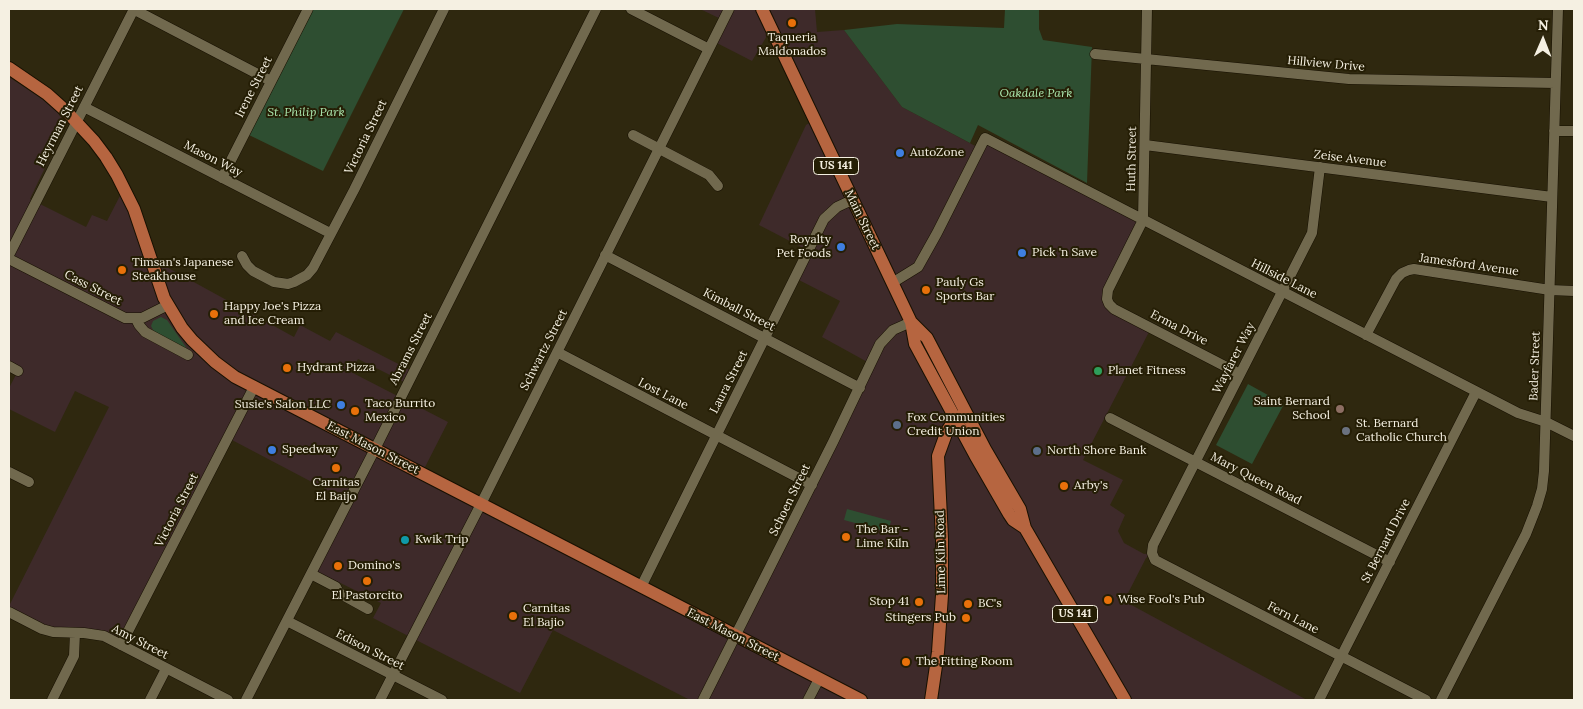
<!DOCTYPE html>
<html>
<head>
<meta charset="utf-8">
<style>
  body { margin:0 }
  #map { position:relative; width:1583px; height:709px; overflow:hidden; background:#2f280f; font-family:Lora,serif }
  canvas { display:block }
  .frame { position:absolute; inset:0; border:10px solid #f5f0e2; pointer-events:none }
  .north { position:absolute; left:1518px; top:15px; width:50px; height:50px; -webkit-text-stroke:4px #251e05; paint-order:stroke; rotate:1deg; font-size:14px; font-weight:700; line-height:20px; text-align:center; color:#f5f0e2 }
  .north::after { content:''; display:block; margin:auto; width:18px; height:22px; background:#f5f0e2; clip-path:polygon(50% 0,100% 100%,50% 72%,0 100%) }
</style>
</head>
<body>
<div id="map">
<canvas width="1583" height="709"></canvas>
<div class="frame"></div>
<div class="north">N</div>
</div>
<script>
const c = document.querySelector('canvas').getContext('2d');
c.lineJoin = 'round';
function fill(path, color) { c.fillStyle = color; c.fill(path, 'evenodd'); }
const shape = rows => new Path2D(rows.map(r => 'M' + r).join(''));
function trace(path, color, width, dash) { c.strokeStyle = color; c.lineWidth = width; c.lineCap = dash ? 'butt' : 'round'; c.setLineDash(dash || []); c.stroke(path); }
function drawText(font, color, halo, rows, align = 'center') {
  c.font = font + ' Lora,serif'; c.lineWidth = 4; c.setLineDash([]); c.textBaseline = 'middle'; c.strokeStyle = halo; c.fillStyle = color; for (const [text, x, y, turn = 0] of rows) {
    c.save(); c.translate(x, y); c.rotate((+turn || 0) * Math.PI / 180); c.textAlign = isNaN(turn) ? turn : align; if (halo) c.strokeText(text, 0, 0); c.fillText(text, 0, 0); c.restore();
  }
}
const commercial = shape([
  [700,9,815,9,817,32,844,30,902,107,979,148,985,138,1143,220,1107,299,1151,328,1083,460,1123,480,1110,505,1125,515,1118,531,1124,543,1144,554,1152,553,1146,558,1124,601,1307,700,690,700,553,630,520,693,373,618,381,603,314,570,348,501,232,440,121,645,104,636,63,633,9,612,9,606,109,407,75,391,55,432,9,409,9,388,18,371,9,366,9,77,42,99,57,112,66,124,30,199,86,227,92,215,107,221,124,188,150,258,294,337,300,325,330,341,336,332,414,372,408,384,358,359,351,372,448,422,422,473,736,637,871,364,822,337,840,301,795,278,809,251,759,225,806,125,814,120,771,29,752,61,713,41,723,20]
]);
const green = shape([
  [313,9,404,9,323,171,249,135],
  [1005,9,1039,9,1039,29,1043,40,1092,47,1087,183,978,125,970,143,902,107,844,30,897,24,1004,28],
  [161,317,167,320,188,350,156,334,153,330,151,326,153,321],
  [1248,384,1284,404,1252,464,1216,445],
  [847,509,891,521,888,532,844,520]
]);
const minor = shape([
  [133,9,271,81],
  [631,9,709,49],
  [1147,9,1143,220,1108,290,1107,299,1109,304,1114,309,1240,374],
  [1095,54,1349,79,1555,83],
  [84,107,330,233],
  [1554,131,1574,131],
  [633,135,709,175,718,186],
  [1145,145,1552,197],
  [1320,167,1312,233,1153,545,1152,553,1155,560,1426,700],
  [222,178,308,9],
  [9,255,134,9],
  [605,255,860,388],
  [242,256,247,265,253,271,274,282,288,284,294,282,307,275,313,268,354,190,444,9],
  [9,259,125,318,142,318,168,305],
  [892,283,918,267,937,233,985,138,1518,413,1546,422,1574,436],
  [136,319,139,325,145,332,188,355],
  [1366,335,1396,279,1402,273,1409,270,1414,269,1550,290,1574,291],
  [557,352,812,485],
  [9,366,18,371],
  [1110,418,1390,562],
  [9,472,29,482],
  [311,574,336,587,339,593,368,609],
  [641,587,824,219,837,207,852,200],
  [9,612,42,629,53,632,84,633,104,636,228,700],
  [287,621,442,700],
  [121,645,254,387],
  [52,700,74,656,75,633],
  [150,700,166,669],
  [246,700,375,449,596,9],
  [380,700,481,504,729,9],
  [703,700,833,442,880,344,893,330,911,322],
  [808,700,819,679],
  [1319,700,1476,392],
  [1441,700,1526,534,1537,506,1542,489,1544,471,1558,9]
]);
const major = shape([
  [762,9,911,322,915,344,975,455,1009,514,1013,520,1025,528],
  [9,68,47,94,66,111,94,141,106,157,117,175,134,209,164,298,182,328,192,340,215,362,235,377,861,700],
  [911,322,927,338,985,449,1020,509,1025,528,1125,700],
  [931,700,938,652,942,595,942,539,938,456,947,431,955,419,960,416]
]);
const markers = [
  [792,23,5,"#e8710a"],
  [900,153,5,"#3f7fe0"],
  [841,247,5,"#3f7fe0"],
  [1022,253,5,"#3f7fe0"],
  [122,270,5,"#e8710a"],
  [926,290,5,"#e8710a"],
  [214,314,5,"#e8710a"],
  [287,368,5,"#e8710a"],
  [1098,371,5,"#2e9e5b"],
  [341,405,5,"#3f7fe0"],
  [1340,409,5,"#8d6e63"],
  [355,411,5,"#e8710a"],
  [897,425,5,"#5c6f8a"],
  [1346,431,5,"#6b7280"],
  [272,450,5,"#3f7fe0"],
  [1037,451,5,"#5c6f8a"],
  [336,468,5,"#e8710a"],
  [1064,486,5,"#e8710a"],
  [846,537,5,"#e8710a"],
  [405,540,5,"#0f9aa8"],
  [338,566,5,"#e8710a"],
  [367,581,5,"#e8710a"],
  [1108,600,5,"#e8710a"],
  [919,602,5,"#e8710a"],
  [968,604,5,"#e8710a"],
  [513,616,5,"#e8710a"],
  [966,618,5,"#e8710a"],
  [906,662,5,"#e8710a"]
];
const shields = [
  [836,166,45],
  [1075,614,45]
];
const shieldNames = [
  ["US 141",836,166],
  ["US 141",1075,614]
];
const poiNames = [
  ["Taqueria",792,38,"center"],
  ["Maldonados",792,52,"center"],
  ["AutoZone",910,153],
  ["Royalty",831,240,"right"],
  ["Pet Foods",831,254,"right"],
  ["Pick 'n Save",1032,253],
  ["Timsan's Japanese",132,263],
  ["Steakhouse",132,277],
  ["Pauly Gs",936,283],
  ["Sports Bar",936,297],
  ["Happy Joe's Pizza",224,307],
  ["and Ice Cream",224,321],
  ["Hydrant Pizza",297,368],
  ["Planet Fitness",1108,371],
  ["Saint Bernard",1330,402,"right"],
  ["School",1330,416,"right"],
  ["Taco Burrito",365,404],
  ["Mexico",365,418],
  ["Susie's Salon LLC",331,405,"right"],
  ["Fox Communities",907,418],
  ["Credit Union",907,432],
  ["St. Bernard",1356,424],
  ["Catholic Church",1356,438],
  ["Speedway",282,450],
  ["North Shore Bank",1047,451],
  ["Carnitas",336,483,"center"],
  ["El Baijo",336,497,"center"],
  ["Arby's",1074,486],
  ["The Bar -",856,530],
  ["Lime Kiln",856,544],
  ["Kwik Trip",415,540],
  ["Domino's",348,566],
  ["El Pastorcito",367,596,"center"],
  ["Wise Fool's Pub",1118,600],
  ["Stop 41",909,602,"right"],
  ["BC's",978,604],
  ["Carnitas",523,609],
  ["El Bajio",523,623],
  ["Stingers Pub",956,618,"right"],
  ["The Fitting Room",916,662]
];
const streetNames = [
  ["Hillview Drive",1326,64,5],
  ["Irene Street",254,87,-63],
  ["Heyrman Street",60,126,-63],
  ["Victoria Street",366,137,-64],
  ["Mason Way",213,159,27],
  ["Huth Street",1132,159,-89],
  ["Zeise Avenue",1350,159,7],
  ["Main Street",862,220,64],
  ["Jamesford Avenue",1469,265,8],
  ["Hillside Lane",1284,279,27],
  ["Cass Street",93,288,27],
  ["Kimball Street",739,310,27],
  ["Erma Drive",1179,328,27],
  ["Abrams Street",411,349,-63],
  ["Schwartz Street",544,350,-63],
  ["Wayfarer Way",1234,358,-63],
  ["Bader Street",1535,366,-88],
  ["Laura Street",729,382,-63],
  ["Lost Lane",663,394,27],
  ["East Mason Street",373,448,27],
  ["Mary Queen Road",1256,479,27],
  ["Schoen Street",790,500,-64],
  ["Victoria Street",177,510,-63],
  ["St Bernard Drive",1386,541,-63],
  ["Lime Kiln Road",941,552,-91],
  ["Fern Lane",1293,618,27],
  ["East Mason Street",733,635,27],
  ["Amy Street",140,642,27],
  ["Edison Street",370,650,27]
];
const parkNames = [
  ["Oakdale Park",1036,94],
  ["St. Philip Park",306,113]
];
fill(commercial, '#3e2a2a');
fill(green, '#2e4e31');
trace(minor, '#171000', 11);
trace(major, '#171000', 14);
trace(minor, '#71694e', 10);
trace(major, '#b66540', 12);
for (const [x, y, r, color] of markers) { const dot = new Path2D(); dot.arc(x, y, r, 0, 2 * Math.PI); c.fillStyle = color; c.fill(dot); trace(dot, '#251e05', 2); }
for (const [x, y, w] of shields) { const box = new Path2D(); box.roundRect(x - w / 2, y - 8.5, w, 17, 4); c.fillStyle = '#251e05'; c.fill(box); trace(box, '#f5f0e2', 1); }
drawText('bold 11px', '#f5f0e2', null, shieldNames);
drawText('12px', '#f5f0e2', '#251e05', poiNames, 'left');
drawText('12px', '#f5f0e2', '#251e05', streetNames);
drawText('italic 12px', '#abe8af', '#251e05', parkNames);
</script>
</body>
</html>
